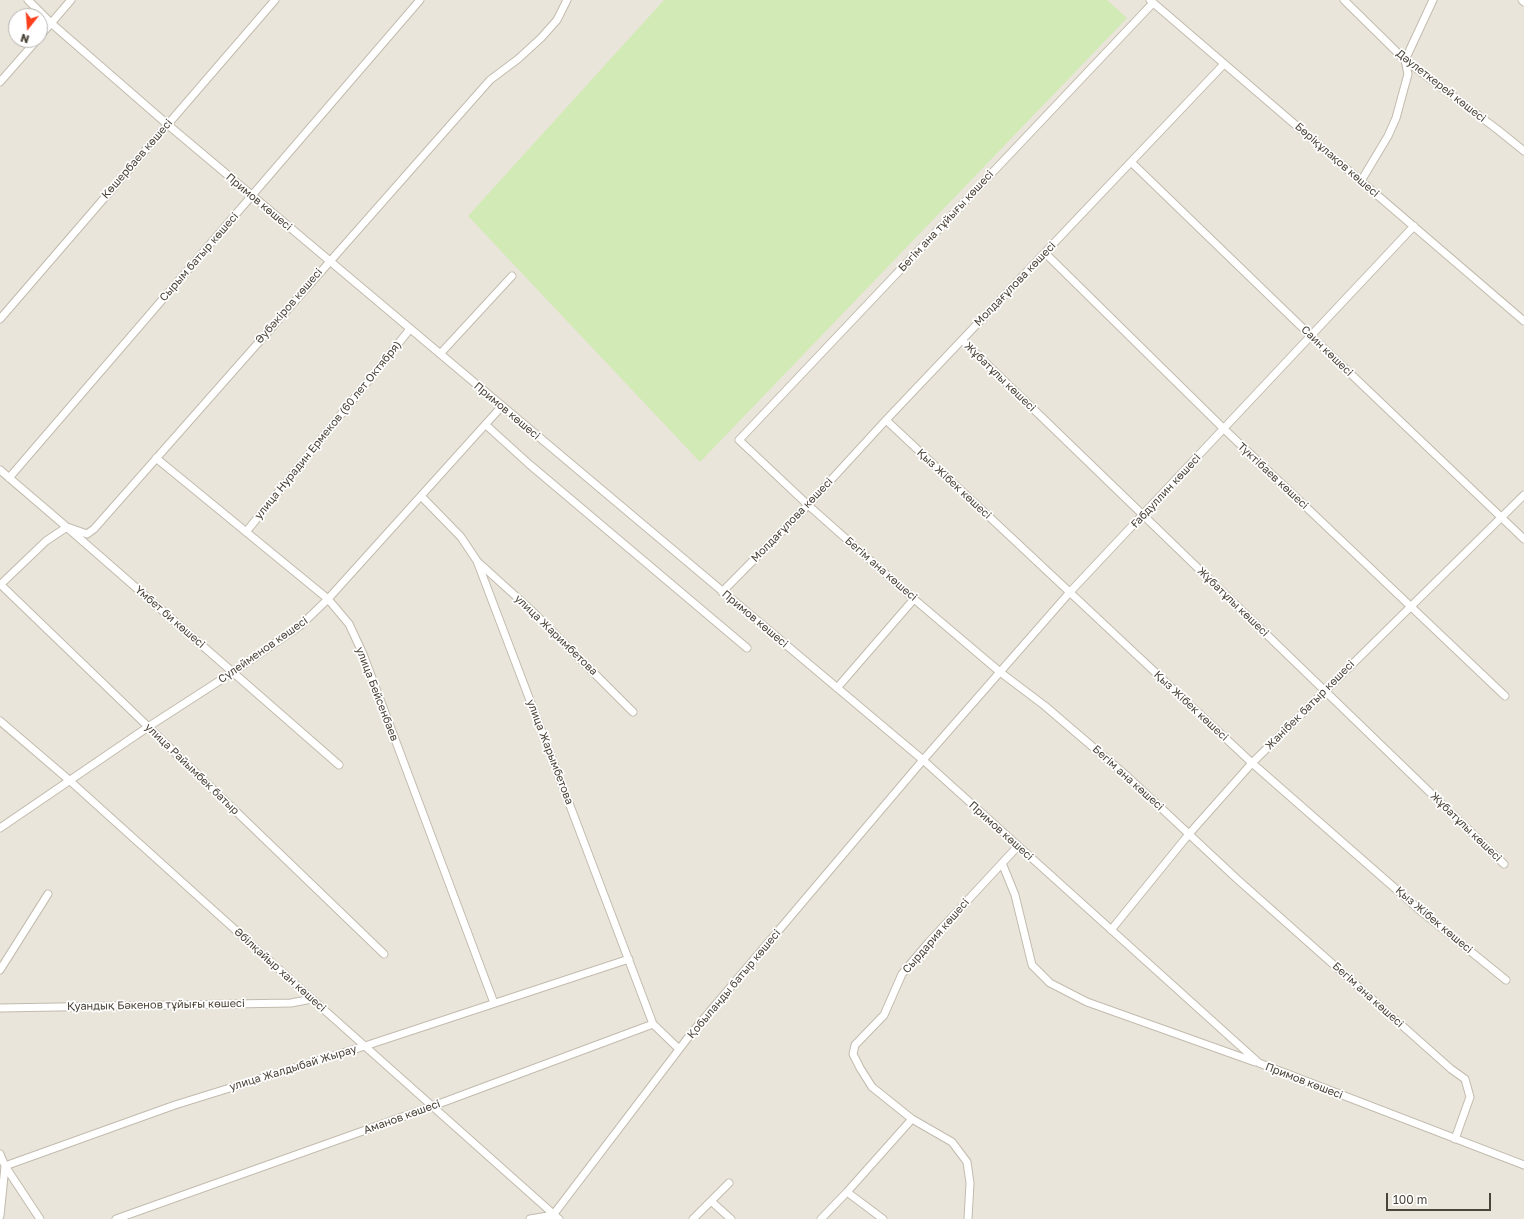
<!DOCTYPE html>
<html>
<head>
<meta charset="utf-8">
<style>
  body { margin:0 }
  #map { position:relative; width:1524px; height:1219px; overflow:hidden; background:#f6f3ec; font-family:"Golos Text",sans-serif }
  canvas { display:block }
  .north { position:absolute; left:8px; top:8px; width:40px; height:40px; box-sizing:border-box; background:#fff; border:1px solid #b7b4b0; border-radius:50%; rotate:197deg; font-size:11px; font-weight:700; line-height:16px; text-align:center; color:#4b4439 }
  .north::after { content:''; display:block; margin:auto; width:14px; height:18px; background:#fc3f1d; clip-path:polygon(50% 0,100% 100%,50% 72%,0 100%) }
  .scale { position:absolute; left:1386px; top:1193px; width:105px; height:18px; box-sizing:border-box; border:2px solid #4b4439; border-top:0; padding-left:5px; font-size:12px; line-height:14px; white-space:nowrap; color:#4b4439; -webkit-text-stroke:3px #fff; paint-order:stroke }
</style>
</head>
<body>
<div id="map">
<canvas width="1524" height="1219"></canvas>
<div class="north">N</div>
<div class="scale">100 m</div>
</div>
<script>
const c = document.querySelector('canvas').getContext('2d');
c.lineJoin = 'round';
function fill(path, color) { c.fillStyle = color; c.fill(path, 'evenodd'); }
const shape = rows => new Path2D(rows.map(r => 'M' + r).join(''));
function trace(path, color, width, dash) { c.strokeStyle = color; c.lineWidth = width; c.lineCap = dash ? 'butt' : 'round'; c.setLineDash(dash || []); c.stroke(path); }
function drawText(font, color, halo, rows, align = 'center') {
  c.font = font + ' "Golos Text",sans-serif'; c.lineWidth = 3.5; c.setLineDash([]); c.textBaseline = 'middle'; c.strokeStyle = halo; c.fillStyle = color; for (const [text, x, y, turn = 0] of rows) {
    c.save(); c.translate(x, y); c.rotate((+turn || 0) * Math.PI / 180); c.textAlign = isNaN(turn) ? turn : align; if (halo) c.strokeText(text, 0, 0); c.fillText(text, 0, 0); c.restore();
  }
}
const residential = shape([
  [0,0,1524,0,1524,1219,0,1219],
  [16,16,40,16,40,40,16,40]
]);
const green = shape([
  [664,0,1107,0,1127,18,700,462,468,216]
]);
const minor = shape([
  [28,0,51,23,167,124,923,760,1259,1063,1524,1165],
  [1150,0,1524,321],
  [1344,0,1405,60,1498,130,1524,151],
  [1522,0,1524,2],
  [1153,3,739,440,808,505,914,599,1000,672,1045,706,1129,778,1237,879,1451,1069,1465,1079,1470,1097,1455,1139],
  [40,36,71,0],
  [0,82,37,40],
  [1131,162,1311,336,1524,539],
  [1361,181,1388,136,1396,118,1408,74,1405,60,1433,0],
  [1045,253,1224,429,1505,696],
  [0,319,275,0],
  [962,340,1504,864],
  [440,354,512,276],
  [886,420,1252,763,1422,912,1506,980],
  [486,425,529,464,747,648],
  [156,458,328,599,349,624,363,654,494,1003],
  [0,470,62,523,339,765],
  [9,478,420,0],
  [421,496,461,537,477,561,653,1024],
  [246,532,410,329],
  [478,562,531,610,633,712],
  [0,584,384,954],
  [0,585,46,541,67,527,87,534,94,529,490,80,518,59,541,38,557,20,567,0],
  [722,592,808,505,886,420,1224,64],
  [837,688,914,599],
  [0,721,69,780,312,999,559,1219],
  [0,828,148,727,233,672,301,625,328,599,502,406],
  [1002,863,1015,895,1032,965,1050,983,1087,1002,1255,1062],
  [1111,930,1189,834,1252,763,1524,495],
  [0,970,48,894],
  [0,1008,291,1003,312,999],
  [912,1119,952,1142,967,1162,970,1183,968,1219],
  [0,1154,5,1166,40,1219],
  [847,1192,883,1219],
  [711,1201,731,1219],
  [0,1216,5,1166,175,1105,365,1046,629,959],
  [116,1219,433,1106,653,1024,679,1049],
  [530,1219,554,1215],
  [550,1219,690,1035,923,760,1070,592,1414,226],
  [693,1219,729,1183],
  [821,1219,847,1192,912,1119,872,1087,860,1068,853,1054,855,1045,884,1015,902,974,929,942,1018,846]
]);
const streetNames = [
  ["Дәулеткерей көшесі",1441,86,38],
  ["Көшербаев көшесі",137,159,-49],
  ["Бөріқұлақов көшесі",1337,160,41],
  ["Примов көшесі",259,202,40],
  ["Бегім ана тұйығы көшесі",946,221,-47],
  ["Сырым батыр көшесі",199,257,-49],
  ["Молдағұлова көшесі",1015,284,-46],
  ["Әубәкіров көшесі",289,306,-49],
  ["Саин көшесі",1327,351,44],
  ["Жұбатұлы көшесі",1000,377,44],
  ["Примов көшесі",507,411,40],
  ["улица Нурадин Ермеков (60 лет Октября)",328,430,-51],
  ["Түктібаев көшесі",1273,476,43],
  ["Қыз Жібек көшесі",954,484,43],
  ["Ғабдуллин көшесі",1166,491,-47],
  ["Молдағұлова көшесі",792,520,-46],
  ["Бегім ана көшесі",881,569,41],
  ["Жұбатұлы көшесі",1233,602,44],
  ["Үмбет би көшесі",170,617,41],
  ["Примов көшесі",755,619,40],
  ["улица Жаримбетова",556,635,44],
  ["Сүлейменов көшесі",263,650,-35],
  ["улица Бейсенбаев",377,694,69],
  ["Жанібек батыр көшесі",1310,705,-45],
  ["Қыз Жібек көшесі",1191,706,43],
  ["улица Жарымбетова",550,752,69],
  ["улица Райымбек батыр",192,769,44],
  ["Бегім ана көшесі",1128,778,42],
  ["Жұбатұлы көшесі",1466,827,44],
  ["Примов көшесі",1001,831,42],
  ["Қыз Жібек көшесі",1434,920,40],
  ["Сырдария көшесі",936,936,-49],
  ["Әбілқайыр хан көшесі",280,970,42],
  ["Қобыланды батыр көшесі",734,984,-50],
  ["Бегім ана көшесі",1368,995,42],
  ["Қуандық Бәкенов тұйығы көшесі",156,1005,-1],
  ["улица Жалдыбай Жырау",293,1068,-17],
  ["Примов көшесі",1304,1081,21],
  ["Аманов көшесі",402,1117,-20]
];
fill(residential, '#eae5da');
fill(green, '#d2eab5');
trace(minor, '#c2bbae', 9);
trace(minor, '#fff', 7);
drawText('11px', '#4b4439', '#fff', streetNames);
</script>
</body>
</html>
